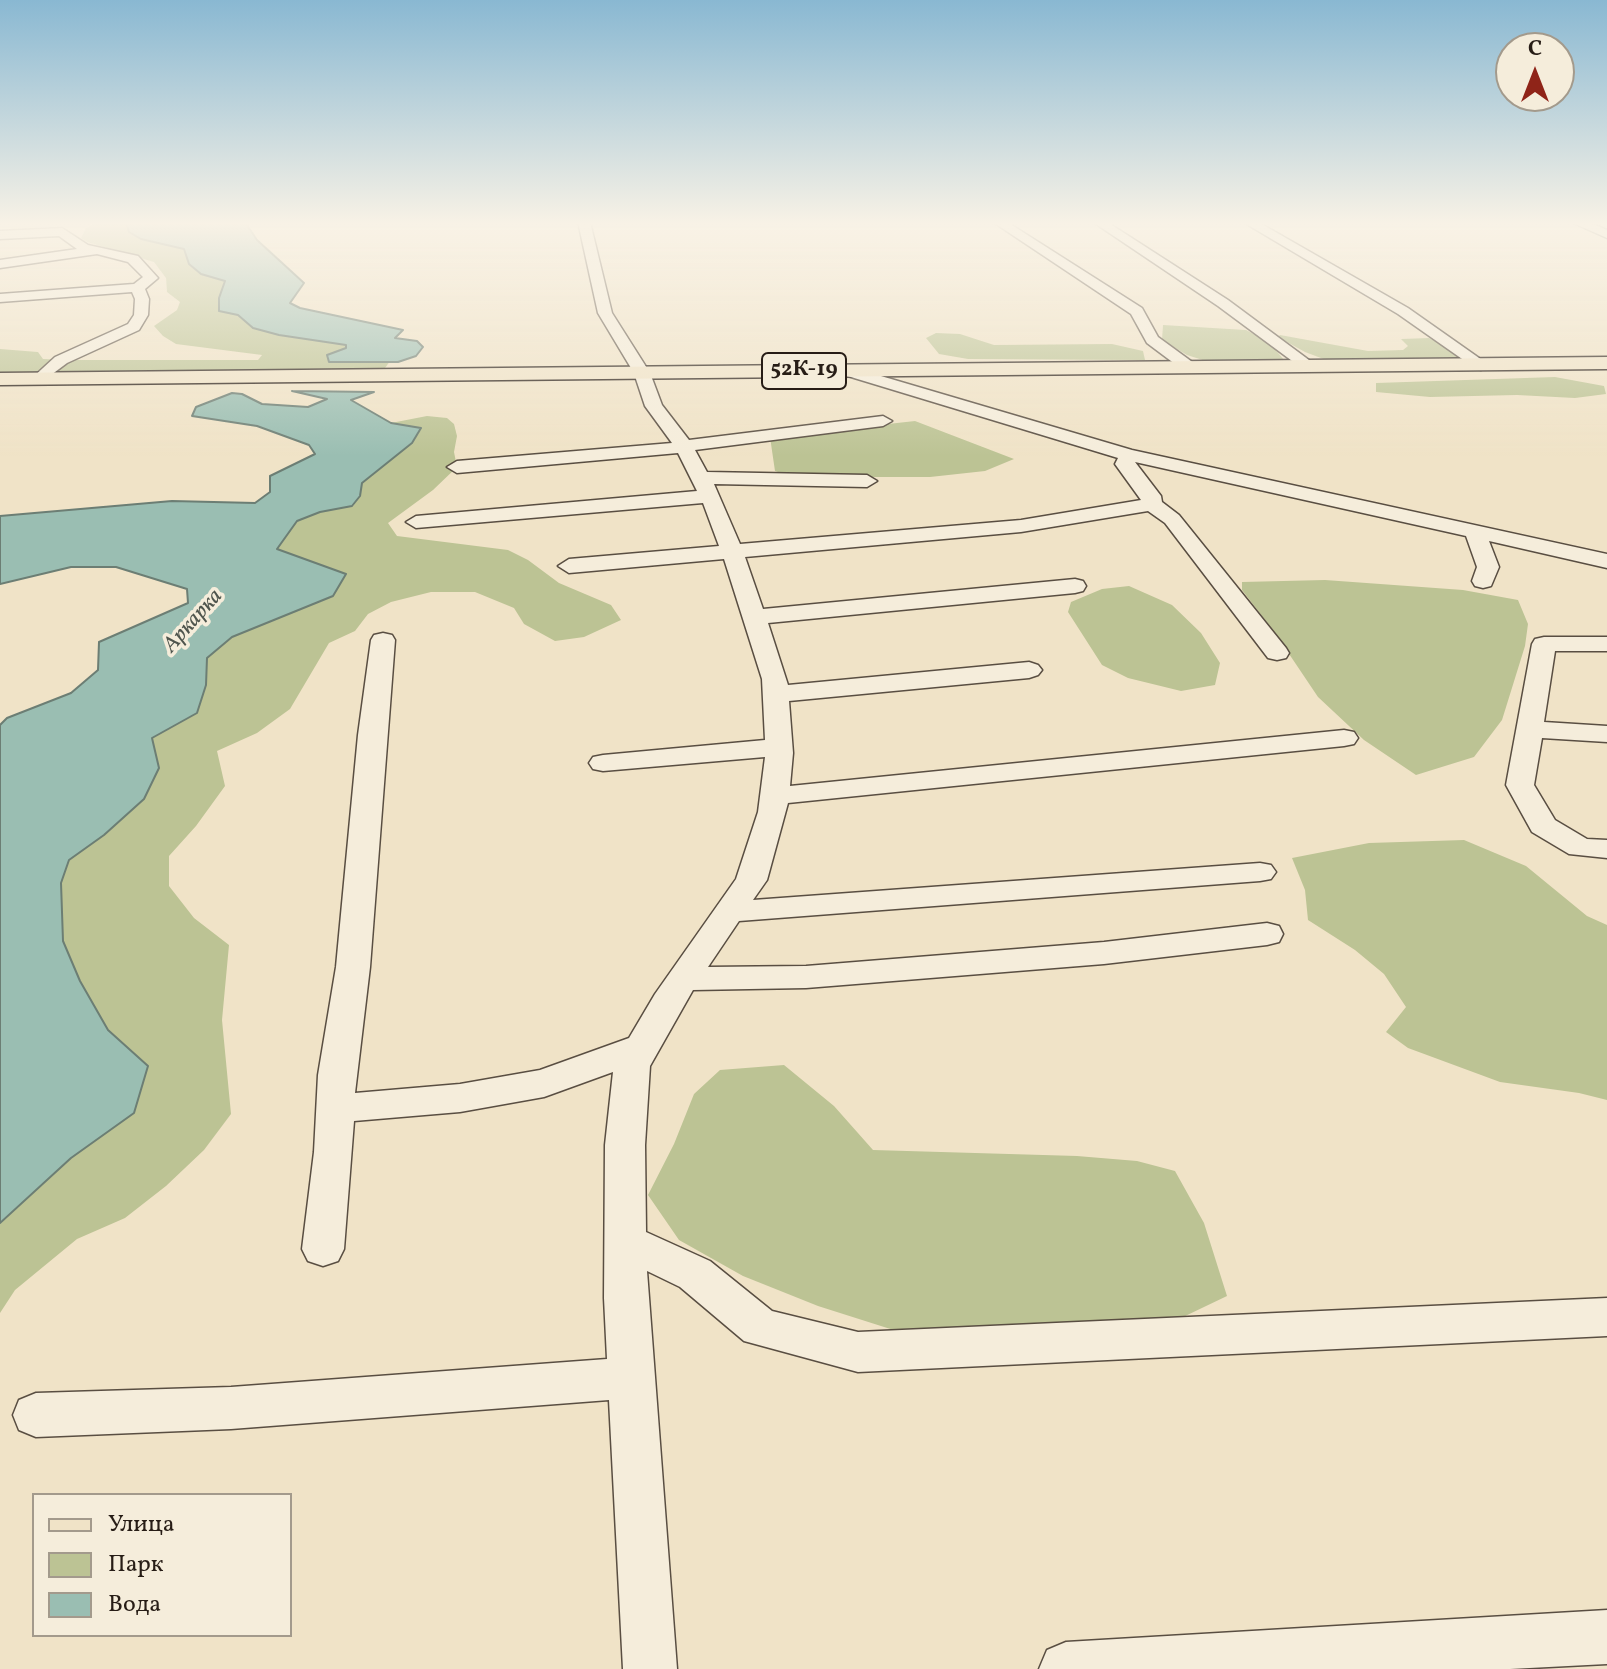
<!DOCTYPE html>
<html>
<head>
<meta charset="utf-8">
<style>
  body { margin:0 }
  #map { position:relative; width:1607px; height:1669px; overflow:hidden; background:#f0e3c7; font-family:Vollkorn,serif }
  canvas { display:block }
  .legend { position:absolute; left:32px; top:1493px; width:260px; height:144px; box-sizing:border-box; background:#f5eddb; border:2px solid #a39a8c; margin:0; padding:10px 14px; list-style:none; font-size:24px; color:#271d16 }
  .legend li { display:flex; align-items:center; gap:16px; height:40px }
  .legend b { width:40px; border:2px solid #a39a8c }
  .north { position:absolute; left:1495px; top:32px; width:80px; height:80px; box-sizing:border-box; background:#f5eddb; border:2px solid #a39a8c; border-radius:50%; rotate:0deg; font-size:22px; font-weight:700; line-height:32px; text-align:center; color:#271d16 }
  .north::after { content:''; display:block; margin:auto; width:28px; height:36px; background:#8f2418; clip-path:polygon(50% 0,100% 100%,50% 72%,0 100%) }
</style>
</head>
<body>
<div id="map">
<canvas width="1607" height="1669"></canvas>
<ul class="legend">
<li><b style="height:10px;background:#f0e3c7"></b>Улица</li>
<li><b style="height:22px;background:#bcc394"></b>Парк</li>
<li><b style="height:22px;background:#9abeb2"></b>Вода</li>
</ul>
<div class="north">С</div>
</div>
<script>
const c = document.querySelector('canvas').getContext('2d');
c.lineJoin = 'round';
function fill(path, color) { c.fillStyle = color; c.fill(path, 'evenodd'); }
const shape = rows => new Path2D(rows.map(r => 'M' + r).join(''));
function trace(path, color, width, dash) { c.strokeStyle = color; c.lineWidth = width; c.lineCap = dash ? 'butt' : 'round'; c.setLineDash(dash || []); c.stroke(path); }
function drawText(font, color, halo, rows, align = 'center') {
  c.font = font + ' Vollkorn,serif'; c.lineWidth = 7; c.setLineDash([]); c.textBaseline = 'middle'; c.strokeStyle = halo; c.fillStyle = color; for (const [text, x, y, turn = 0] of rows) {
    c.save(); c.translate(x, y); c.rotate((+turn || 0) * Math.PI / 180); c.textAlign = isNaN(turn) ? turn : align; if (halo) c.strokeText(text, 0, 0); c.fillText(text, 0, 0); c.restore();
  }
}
const green = shape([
  [96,222,126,222,129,232,141,239,185,249,226,281,219,298,219,311,238,315,253,328,279,335,346,345,346,348,328,355,342,363,390,361,383,371,0,374,0,349,38,352,43,359,69,360,258,360,262,355,176,344,163,336,154,326,177,310,180,302,167,292,166,278,154,262,87,242,81,238,86,228],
  [1163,325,1246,330,1269,342,1284,360,1212,363,1187,355,1162,340],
  [936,333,960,334,994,345,1112,344,1143,351,1145,360,968,359,939,354,926,338],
  [1280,335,1368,351,1403,350,1408,346,1401,339,1429,338,1448,347,1459,358,1329,361,1305,352,1278,337],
  [1555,377,1604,386,1606,394,1575,398,1517,395,1430,397,1376,392,1376,383],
  [427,416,447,418,454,424,457,436,454,452,457,467,433,490,388,523,397,536,508,550,528,560,559,583,611,605,621,620,584,637,555,641,524,624,514,608,475,592,431,592,391,602,368,614,355,631,329,643,290,709,257,733,217,751,225,786,196,826,169,856,169,886,194,918,229,945,222,1020,231,1114,204,1150,166,1186,125,1218,77,1239,15,1290,0,1313,0,1223,71,1158,134,1113,148,1067,108,1030,80,981,63,941,61,883,69,860,104,835,144,799,152,738,197,712,206,685,207,658,232,637,334,596,298,558,276,550,297,521,320,512,353,506,360,496,362,483,412,443,421,429,391,423],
  [915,421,1014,459,985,471,930,477,844,477,784,474,775,471,770,437],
  [1325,580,1463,590,1518,600,1528,624,1525,646,1502,720,1474,757,1416,775,1364,740,1318,697,1275,633,1242,590,1242,582],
  [1129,586,1172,605,1201,633,1220,663,1215,685,1181,691,1128,678,1102,665,1068,612,1071,602,1102,589],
  [1464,840,1526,866,1587,916,1607,925,1607,1100,1579,1093,1500,1082,1408,1048,1386,1032,1406,1007,1384,974,1355,950,1308,920,1305,890,1292,858,1369,843],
  [784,1065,834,1106,873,1150,1077,1156,1137,1161,1175,1171,1204,1223,1227,1296,1181,1318,903,1333,818,1306,743,1276,679,1240,648,1195,674,1144,694,1094,720,1070]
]);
const water = shape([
  [126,222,245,222,257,240,304,283,290,303,300,308,403,330,395,338,417,341,423,347,416,356,398,362,329,362,327,355,346,348,346,345,279,335,253,328,238,315,219,311,219,298,225,281,201,274,189,264,184,249,141,239,129,232,126,222],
  [292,391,374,392,351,400,391,423,421,428,412,443,362,483,360,496,352,506,320,512,297,521,277,549,346,574,333,596,232,637,207,658,206,685,197,713,152,738,159,768,144,799,104,835,69,860,61,883,63,941,80,981,108,1030,148,1066,134,1113,71,1158,0,1223,0,725,7,718,71,693,98,670,99,642,188,603,187,589,116,567,71,567,0,584,0,516,172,501,255,503,270,492,270,476,315,454,309,445,257,426,192,416,196,407,232,393,242,394,262,404,308,407,327,399,292,391]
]);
const minor = shape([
  [578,222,590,222,612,313,650,373,662,405,689,440,883,416,892,421,883,426,695,450,707,472,867,475,877,481,867,487,714,484,740,544,1021,520,1141,500,1115,464,1118,458,841,374,839,371,847,366,1132,450,1607,554,1607,568,1489,541,1499,567,1491,586,1483,588,1475,586,1472,581,1477,567,1466,536,1135,462,1161,496,1162,502,1179,515,1286,648,1289,653,1286,658,1277,660,1268,658,1165,523,1148,511,1021,532,745,557,763,609,1075,579,1083,581,1086,586,1083,591,1075,593,768,623,788,685,1029,662,1038,665,1042,670,1038,675,1029,678,789,701,793,753,790,786,1344,730,1354,732,1358,738,1354,744,1344,746,788,803,767,880,753,900,1260,863,1271,865,1276,872,1271,879,1260,881,739,921,708,967,806,966,1104,942,1267,923,1279,926,1283,934,1279,942,1267,945,1104,964,806,988,693,990,650,1066,645,1145,646,1232,710,1261,772,1311,858,1332,1607,1298,1607,1336,858,1372,744,1341,680,1287,647,1271,677,1669,623,1669,609,1400,231,1429,36,1437,19,1430,13,1415,19,1400,36,1393,231,1387,607,1359,604,1298,605,1145,613,1072,544,1097,460,1112,354,1121,344,1249,338,1261,323,1266,308,1261,302,1249,314,1152,318,1075,336,967,358,735,371,640,374,635,383,633,392,635,395,640,370,967,355,1093,460,1084,540,1070,629,1038,655,994,736,879,758,812,765,757,603,771,593,769,589,763,593,757,603,755,765,740,762,679,724,559,569,573,558,566,569,559,719,546,703,503,416,528,406,522,416,516,697,491,678,453,457,473,447,467,457,461,672,443,645,406,634,373,598,313,578,222],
  [993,222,1007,222,1142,308,1158,337,1195,364,1195,370,1183,370,1147,343,1131,314,993,222],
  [1093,222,1107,222,1228,300,1317,366,1315,369,1303,369,1218,306,1093,222],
  [1243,222,1258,222,1408,308,1489,365,1481,370,1475,368,1398,314,1243,222],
  [1571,222,1588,222,1607,230,1607,238,1571,222],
  [62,228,88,245,138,256,158,278,145,289,149,299,148,315,139,330,67,363,39,384,31,379,55,357,128,324,134,315,135,299,132,292,0,302,0,294,134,284,143,277,128,262,97,254,0,268,0,260,77,249,59,236,0,239,0,231,62,228],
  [1544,637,1607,637,1607,651,1555,651,1544,722,1607,726,1607,742,1542,738,1534,785,1555,820,1587,839,1607,840,1607,858,1569,854,1532,832,1506,785,1532,644,1535,639,1544,637],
  [1607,1610,1607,1664,1510,1669,1039,1669,1047,1650,1066,1642,1607,1610]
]);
const major = shape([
  [1607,357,1607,369,0,385,0,373,1607,357]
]);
const shields = [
  [804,371,84]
];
const shieldNames = [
  ["52К-19",804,371]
];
const farWaternames = [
  ["Аркарка",194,622,-48]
];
fill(green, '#bcc394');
fill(water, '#9abeb2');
trace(water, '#6c7e74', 2);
trace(minor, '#594e42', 3);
trace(major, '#271d16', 3);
fill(minor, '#f5eddb');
fill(major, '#f0e3c7');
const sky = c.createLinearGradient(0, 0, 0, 456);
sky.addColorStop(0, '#89b8d2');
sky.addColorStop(0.49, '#f8f2e6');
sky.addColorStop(1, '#f8f2e600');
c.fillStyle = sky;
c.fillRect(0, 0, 1607, 456);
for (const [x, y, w] of shields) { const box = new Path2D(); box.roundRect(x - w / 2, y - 18, w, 36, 6); c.fillStyle = '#f5eddb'; c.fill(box); trace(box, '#271d16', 2); }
drawText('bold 22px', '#271d16', null, shieldNames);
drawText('italic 22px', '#4f554d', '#f5eddb', farWaternames);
</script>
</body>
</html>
